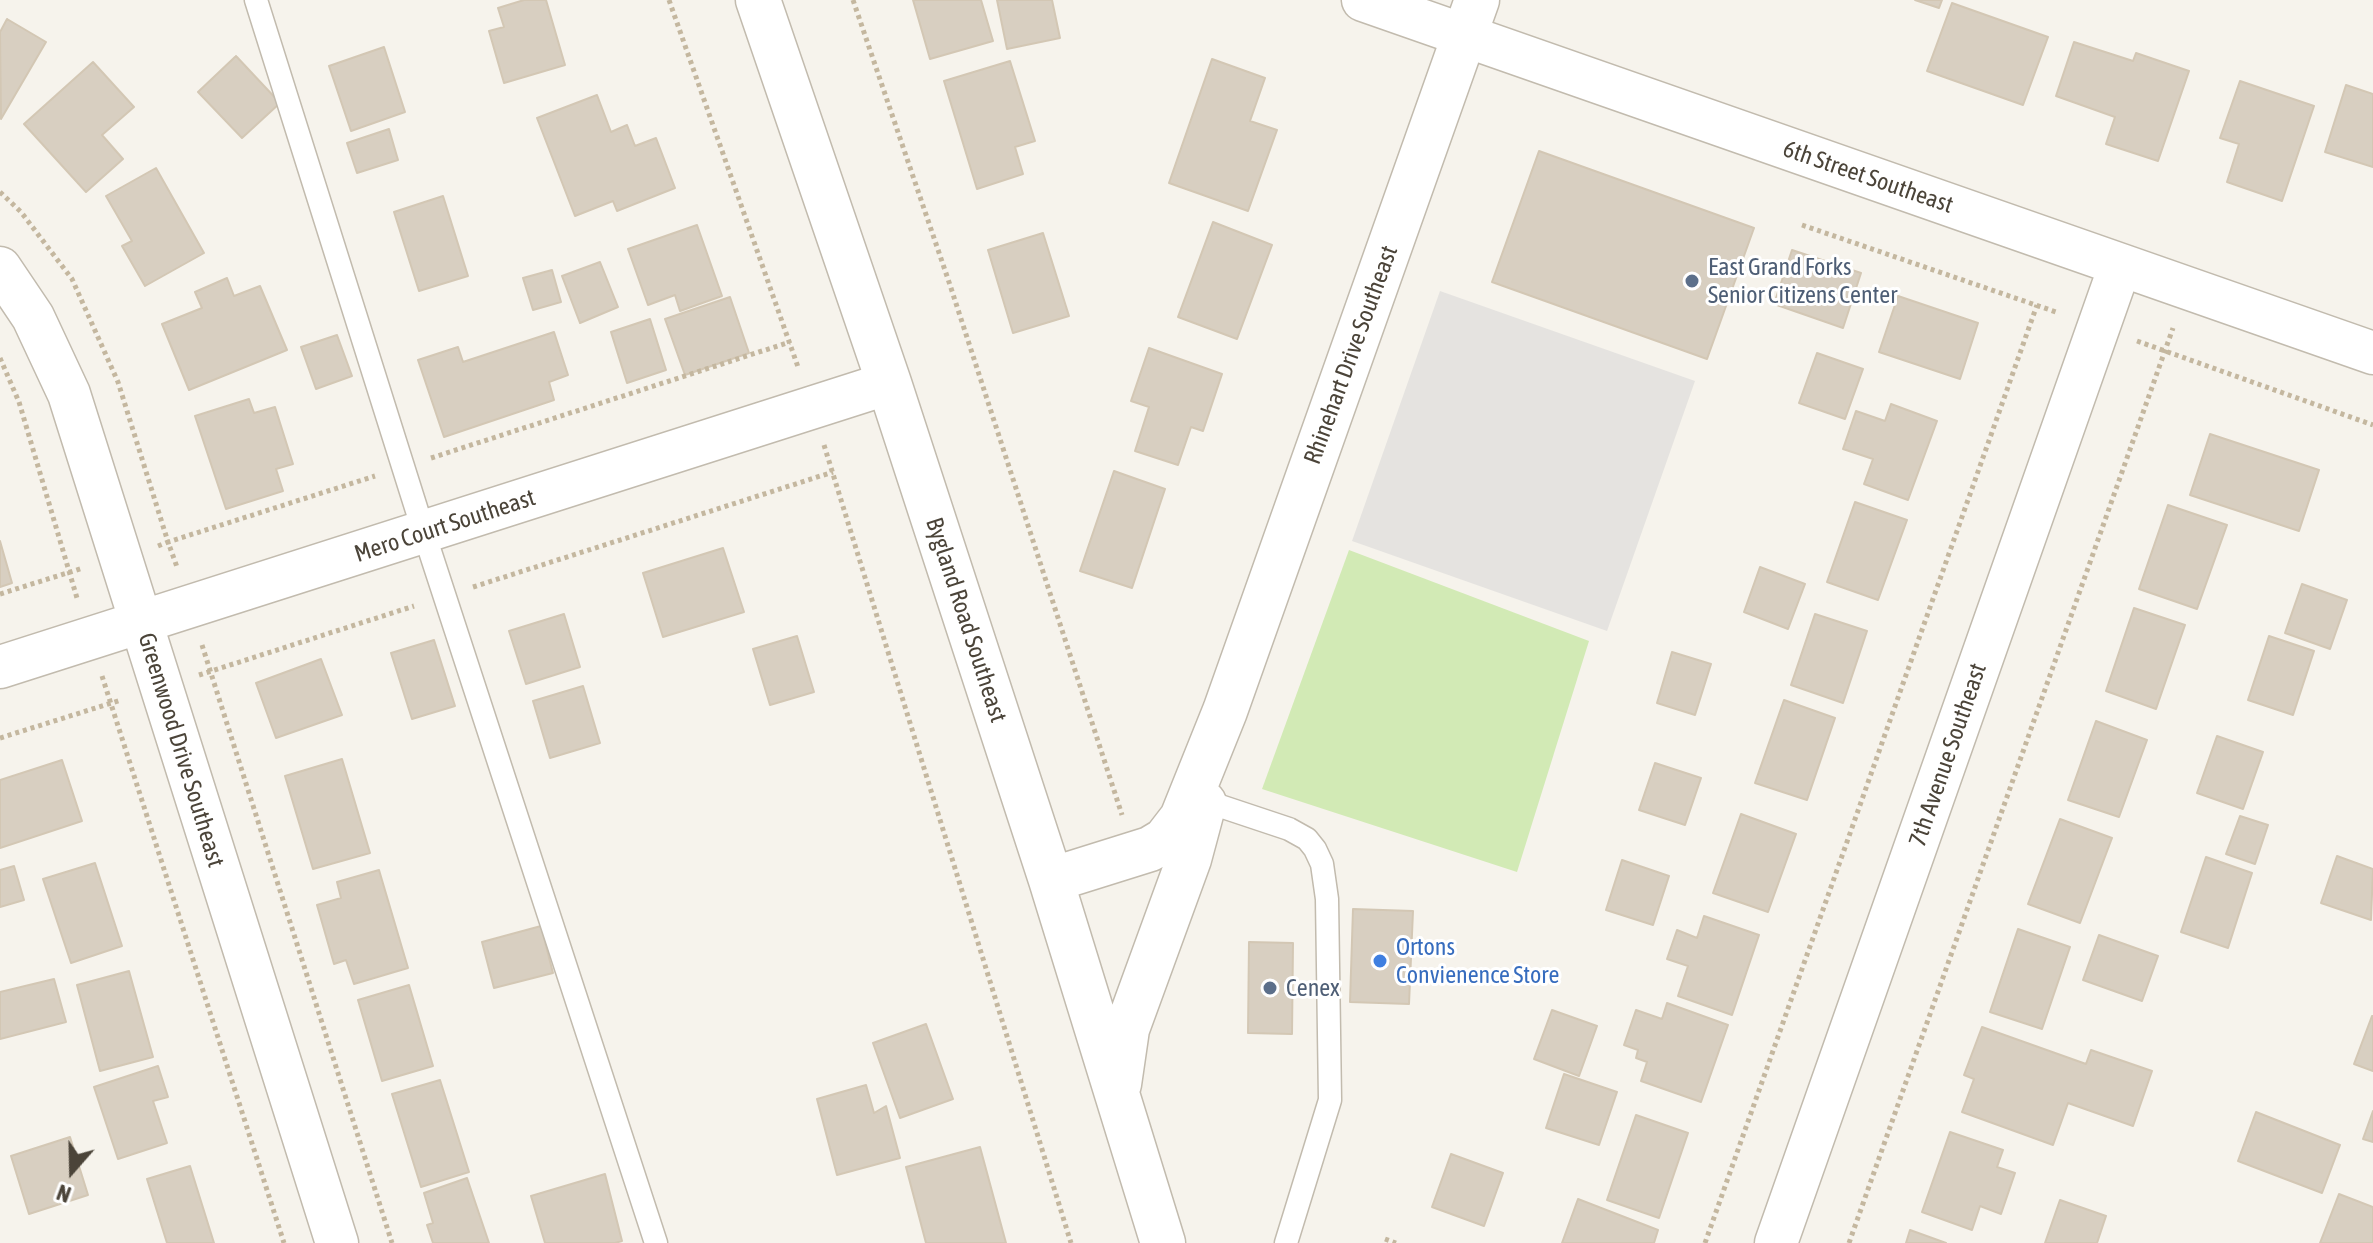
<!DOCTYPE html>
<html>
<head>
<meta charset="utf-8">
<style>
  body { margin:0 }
  #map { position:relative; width:2373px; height:1243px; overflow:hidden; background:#f6f3ec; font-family:"Asap Condensed",sans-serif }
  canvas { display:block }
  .north { position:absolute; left:32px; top:1131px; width:80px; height:80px; -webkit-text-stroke:6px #fff; paint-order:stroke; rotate:200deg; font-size:22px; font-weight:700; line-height:32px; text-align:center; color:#4b4439 }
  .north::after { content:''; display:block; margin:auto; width:28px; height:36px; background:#4b4439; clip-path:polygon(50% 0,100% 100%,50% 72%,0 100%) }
</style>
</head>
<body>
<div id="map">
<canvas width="2373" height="1243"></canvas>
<div class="north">N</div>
</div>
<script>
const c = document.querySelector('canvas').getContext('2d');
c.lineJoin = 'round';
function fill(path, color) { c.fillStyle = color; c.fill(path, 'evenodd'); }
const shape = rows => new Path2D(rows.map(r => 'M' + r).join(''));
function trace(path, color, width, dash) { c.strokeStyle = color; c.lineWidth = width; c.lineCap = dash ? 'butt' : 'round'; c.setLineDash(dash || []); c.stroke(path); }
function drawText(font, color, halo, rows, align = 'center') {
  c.font = font + ' "Asap Condensed",sans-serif'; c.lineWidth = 6; c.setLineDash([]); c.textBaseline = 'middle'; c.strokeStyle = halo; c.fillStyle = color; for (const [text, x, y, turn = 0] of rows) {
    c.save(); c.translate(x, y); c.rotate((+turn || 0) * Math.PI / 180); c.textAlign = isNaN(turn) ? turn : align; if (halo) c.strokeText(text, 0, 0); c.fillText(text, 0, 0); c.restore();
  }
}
const green = shape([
  [1349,550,1589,641,1517,872,1262,789]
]);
const parking = shape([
  [1440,291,1695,381,1607,631,1352,541]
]);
const building = shape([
  [524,0,546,0,565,65,504,83,489,31,504,27,498,8,524,0],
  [913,0,981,0,993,41,930,59,913,0],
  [997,0,1052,0,1060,38,1007,49,997,0],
  [1915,0,1942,0,1939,8,1915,0],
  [1952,3,2048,37,2023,105,1927,71,1952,3],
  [7,19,46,42,1,119,0,32,7,19],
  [2074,42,2133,61,2136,53,2189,71,2158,161,2106,144,2115,117,2056,96,2074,42],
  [384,47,405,112,351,131,329,66,384,47],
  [236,56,280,103,242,138,198,92,236,56],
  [1212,59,1265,78,1250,121,1277,130,1248,211,1169,183,1212,59],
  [1010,61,1035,141,1015,147,1023,174,977,189,944,81,1010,61],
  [93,62,134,107,102,135,123,159,86,192,24,124,93,62],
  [2240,81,2314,106,2282,201,2227,182,2239,144,2220,138,2240,81],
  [2346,85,2373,94,2373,167,2325,152,2346,85],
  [597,95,611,132,627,125,635,146,656,138,675,188,617,211,613,201,575,216,537,118,597,95],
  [389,129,398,160,357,173,347,143,389,129],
  [1539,151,1754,228,1707,359,1492,282,1539,151],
  [156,168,204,253,145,286,122,246,132,241,106,196,156,168],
  [443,196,468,276,419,291,394,212,443,196],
  [1213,222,1272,245,1237,339,1178,317,1213,222],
  [697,225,722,296,680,311,675,295,648,305,628,249,697,225],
  [1043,233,1069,316,1013,333,988,250,1043,233],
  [1792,250,1861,273,1843,328,1774,304,1792,250],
  [600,262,618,307,580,323,562,276,600,262],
  [552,270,561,302,533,310,523,278,552,270],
  [227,278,234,296,260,286,287,350,189,390,162,324,202,308,195,292,227,278],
  [1898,296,1978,323,1960,379,1879,352,1898,296],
  [730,297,749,353,685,375,665,319,730,297],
  [650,319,666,370,627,383,611,332,650,319],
  [554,332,568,375,549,382,554,400,444,437,418,360,458,347,463,362,554,332],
  [337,335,352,376,316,389,301,347,337,335],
  [1149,348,1222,374,1203,431,1191,427,1178,465,1135,451,1149,407,1131,401,1149,348],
  [1817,353,1863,369,1845,419,1799,403,1817,353],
  [249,399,254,413,275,407,293,464,276,469,283,491,226,509,195,416,249,399],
  [1891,404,1937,421,1908,500,1864,484,1873,459,1843,449,1856,411,1885,421,1891,404],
  [2210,434,2319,470,2299,531,2190,495,2210,434],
  [1114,471,1165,489,1132,588,1080,571,1114,471],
  [1855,502,1907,520,1878,600,1827,582,1855,502],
  [2168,505,2227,525,2197,609,2139,589,2168,505],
  [0,541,12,583,0,587,0,541],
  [723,548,744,612,663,637,643,573,723,548],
  [1760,567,1805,584,1788,629,1744,612,1760,567],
  [2302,584,2347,600,2330,649,2285,633,2302,584],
  [2134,608,2185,625,2156,709,2106,691,2134,608],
  [564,614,580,667,526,684,509,631,564,614],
  [1815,614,1867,631,1843,703,1791,685,1815,614],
  [797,636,814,692,770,705,753,649,797,636],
  [2269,636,2314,651,2293,715,2248,700,2269,636],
  [434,640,455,706,412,719,391,653,434,640],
  [1672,652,1711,664,1695,715,1657,703,1672,652],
  [321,659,342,715,276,738,256,683,321,659],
  [583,686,600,743,550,758,533,701,583,686],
  [1784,700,1835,718,1807,800,1755,783,1784,700],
  [2096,721,2147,740,2119,817,2068,800,2096,721],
  [2217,736,2263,752,2243,809,2197,793,2217,736],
  [342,759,370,853,313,869,285,776,342,759],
  [62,760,82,821,0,848,0,780,62,760],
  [1655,763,1701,778,1685,825,1639,810,1655,763],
  [1741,814,1796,834,1768,912,1713,893,1741,814],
  [2240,816,2268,825,2255,864,2226,854,2240,816],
  [2060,819,2112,838,2080,923,2028,904,2060,819],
  [2337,856,2373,869,2371,920,2321,903,2337,856],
  [2206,857,2252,873,2228,948,2181,932,2206,857],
  [1622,860,1669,876,1653,925,1606,910,1622,860],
  [95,863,122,946,71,963,43,879,95,863],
  [14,866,24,900,0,907,0,870,14,866],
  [379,870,408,968,354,984,346,960,334,964,317,905,341,898,337,882,379,870],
  [1353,909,1413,911,1409,1004,1350,1002,1353,909],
  [1704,916,1759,935,1732,1015,1678,996,1688,966,1667,959,1677,930,1697,938,1704,916],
  [541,926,553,973,494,988,482,942,541,926],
  [2018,929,2070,947,2042,1029,1990,1012,2018,929],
  [2099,935,2158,956,2142,1001,2083,980,2099,935],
  [1249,942,1293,943,1292,1034,1248,1033,1249,942],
  [129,971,153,1057,100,1071,77,985,129,971],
  [54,979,66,1022,0,1039,0,992,54,979],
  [409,985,433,1066,382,1081,358,1000,409,985],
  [1667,1003,1728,1025,1701,1102,1641,1081,1647,1062,1636,1058,1638,1050,1624,1045,1636,1010,1662,1019,1667,1003],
  [1552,1010,1597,1026,1579,1076,1534,1059,1552,1010],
  [2372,1016,2373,1016,2373,1071,2354,1064,2372,1016],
  [926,1024,953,1099,900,1118,873,1043,926,1024],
  [1982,1027,2086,1064,2091,1050,2152,1071,2133,1126,2068,1103,2053,1145,1962,1112,1974,1079,1964,1075,1982,1027],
  [158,1066,168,1097,153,1101,167,1143,118,1159,94,1087,158,1066],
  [1564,1074,1617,1092,1599,1145,1546,1128,1564,1074],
  [440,1080,469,1172,421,1187,392,1094,440,1080],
  [866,1085,874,1113,886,1106,900,1158,837,1175,817,1099,866,1085],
  [2373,1111,2373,1142,2363,1139,2373,1111],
  [2256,1112,2340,1145,2322,1193,2238,1161,2256,1112],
  [1636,1115,1688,1133,1659,1218,1607,1200,1636,1115],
  [1950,1132,2003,1150,1997,1167,2015,1173,2001,1214,1980,1206,1972,1230,1922,1212,1950,1132],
  [70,1137,88,1195,29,1214,11,1156,70,1137],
  [980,1147,1006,1243,926,1243,906,1167,980,1147],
  [1451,1154,1503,1173,1484,1226,1432,1207,1451,1154],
  [190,1166,214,1243,167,1243,147,1179,190,1166],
  [605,1174,622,1241,615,1243,545,1243,531,1196,605,1174],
  [467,1178,489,1243,433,1243,427,1225,433,1223,424,1193,467,1178],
  [2339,1194,2373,1207,2373,1243,2320,1243,2339,1194],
  [1578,1199,1658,1230,1654,1243,1562,1243,1578,1199],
  [2060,1200,2106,1216,2097,1243,2045,1243,2060,1200],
  [1910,1230,1946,1243,1906,1243,1910,1230]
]);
const path = shape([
  [669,0,798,367],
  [853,0,950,285,1122,815],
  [0,192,21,212,72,279,118,382,168,542,375,476],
  [1802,225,2059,313],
  [2137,341,2373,425],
  [0,358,19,402,77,598],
  [824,445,1071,1243],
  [431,458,790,342],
  [158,546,168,542,177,567],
  [473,587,833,472],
  [0,594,83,568],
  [202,645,392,1243],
  [199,675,414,606],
  [102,676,284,1243],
  [0,738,121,700],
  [1385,1239,1396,1243],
  [1705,1243,2037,305],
  [1849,1243,2173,328]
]);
const service = shape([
  [256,0,424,533,656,1243],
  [1199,799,1289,829,1307,839,1315,849,1322,864,1327,899,1330,1100,1286,1243]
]);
const minor = shape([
  [1363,0,2373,353],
  [0,268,33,317,69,394,337,1243],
  [0,667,889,383],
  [1776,1243,2120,266]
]);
const tertiary = shape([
  [758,0,889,383,1051,880,1163,1243],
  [1051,880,1150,849,1165,840,1182,818,1225,711,1477,0],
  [1119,1084,1127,1029,1189,859,1204,803]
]);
const markers = [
  [1692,281,8,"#5c6f8a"],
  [1380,961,8,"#3f7fe0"],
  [1270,988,8,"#5c6f8a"]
];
const streetNames = [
  ["6th Street Southeast",1868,177,19],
  ["Rhinehart Drive Southeast",1351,355,-70],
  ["Mero Court Southeast",445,526,-18],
  ["Bygland Road Southeast",966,620,72],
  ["Greenwood Drive Southeast",181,750,73],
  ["7th Avenue Southeast",1948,755,-71]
];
const serviceNames = [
  ["East Grand Forks",1708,267],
  ["Senior Citizens Center",1708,295],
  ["Cenex",1286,988]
];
const shopNames = [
  ["Ortons",1396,947],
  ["Convienence Store",1396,975]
];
fill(green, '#d2eab5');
fill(parking, '#e5e3e0');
fill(building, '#d8cfc1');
trace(building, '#d3c7b4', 2);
trace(service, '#c2bbae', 25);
trace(minor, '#c2bbae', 45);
trace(tertiary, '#c2bbae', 47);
trace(path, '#c4b79f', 5, [4, 4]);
trace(service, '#fff', 22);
trace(minor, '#fff', 42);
trace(tertiary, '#fff', 44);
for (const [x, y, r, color] of markers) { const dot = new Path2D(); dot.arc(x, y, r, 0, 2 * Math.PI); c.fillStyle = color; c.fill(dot); trace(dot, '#fff', 3); }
drawText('24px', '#4b4439', '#fff', streetNames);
drawText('24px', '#4e5e75', '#fff', serviceNames, 'left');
drawText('24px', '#366cbe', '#fff', shopNames, 'left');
</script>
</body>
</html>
